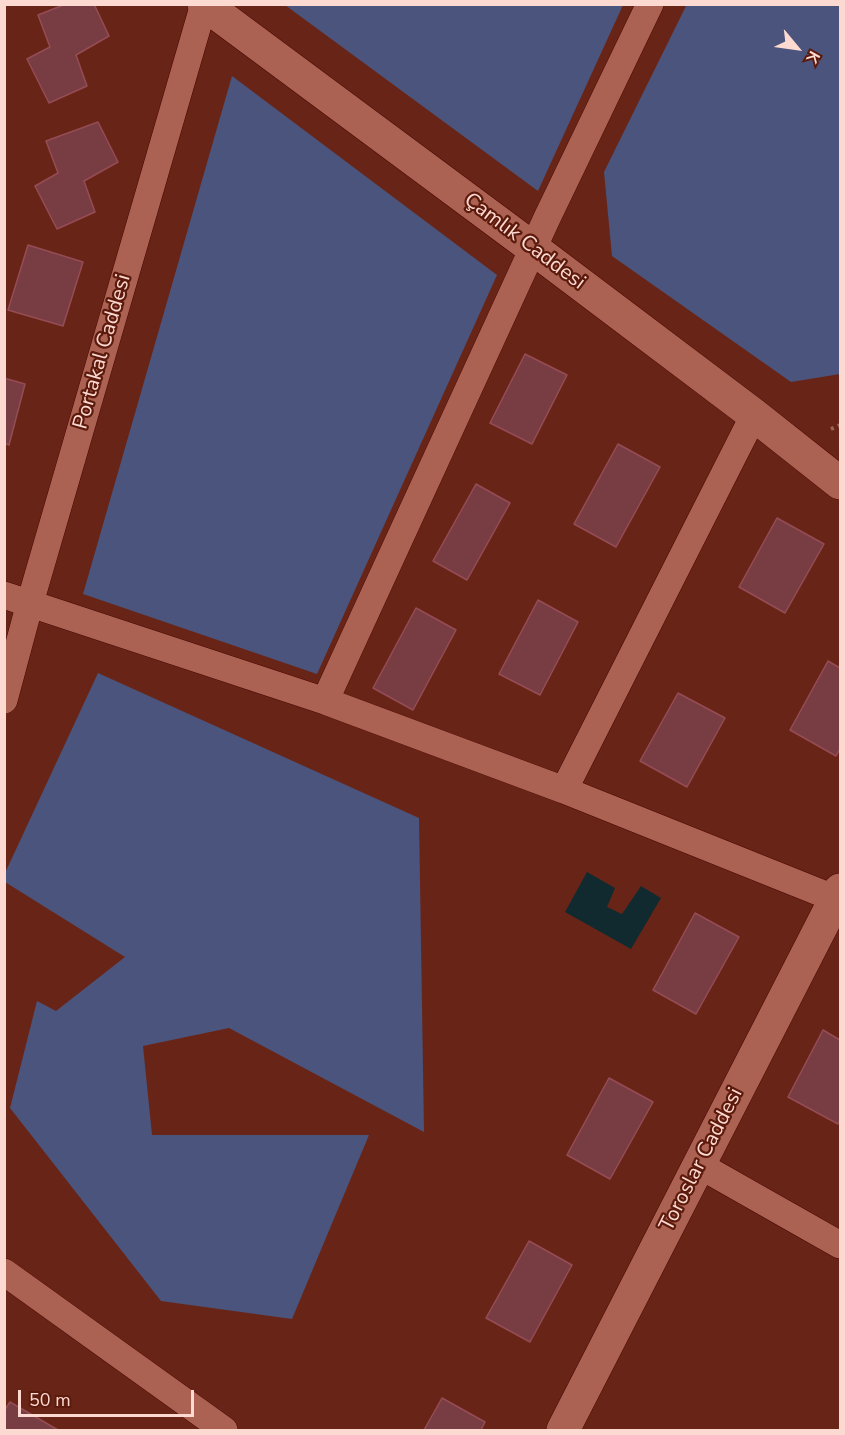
<!DOCTYPE html>
<html>
<head>
<meta charset="utf-8">
<style>
  body { margin:0 }
  #map { position:relative; width:845px; height:1435px; overflow:hidden; background:#682517; font-family:"Nunito Sans",sans-serif }
  canvas { display:block }
  .frame { position:absolute; inset:0; border:6px solid #fcd9d1; pointer-events:none }
  .north { position:absolute; left:767px; top:18px; width:60px; height:60px; -webkit-text-stroke:4px #5c1a0c; paint-order:stroke; rotate:119deg; font-size:16px; font-weight:700; line-height:24px; text-align:center; color:#fcd9d1 }
  .north::after { content:''; display:block; margin:auto; width:21px; height:27px; background:#fcd9d1; clip-path:polygon(50% 0,100% 100%,50% 72%,0 100%) }
  .scale { position:absolute; left:18px; top:1390px; width:176px; height:27px; box-sizing:border-box; border:3px solid #fcd9d1; border-top:0; padding-left:8px; font-size:18px; line-height:21px; white-space:nowrap; color:#fcd9d1; -webkit-text-stroke:4px #5c1a0c; paint-order:stroke }
</style>
</head>
<body>
<div id="map">
<canvas width="845" height="1435"></canvas>
<div class="frame"></div>
<div class="north">K</div>
<div class="scale">50 m</div>
</div>
<script>
const c = document.querySelector('canvas').getContext('2d');
c.lineJoin = 'round';
function fill(path, color) { c.fillStyle = color; c.fill(path, 'evenodd'); }
const shape = rows => new Path2D(rows.map(r => 'M' + r).join(''));
function trace(path, color, width, dash) { c.strokeStyle = color; c.lineWidth = width; c.lineCap = dash ? 'butt' : 'round'; c.setLineDash(dash || []); c.stroke(path); }
function drawText(font, color, halo, rows, align = 'center') {
  c.font = font + ' "Nunito Sans",sans-serif'; c.lineWidth = 4.5; c.setLineDash([]); c.textBaseline = 'middle'; c.strokeStyle = halo; c.fillStyle = color; for (const [text, x, y, turn = 0] of rows) {
    c.save(); c.translate(x, y); c.rotate((+turn || 0) * Math.PI / 180); c.textAlign = isNaN(turn) ? turn : align; if (halo) c.strokeText(text, 0, 0); c.fillText(text, 0, 0); c.restore();
  }
}
const green = shape([
  [687,4,840,5,840,374,791,382,612,256,604,172],
  [285,5,623,5,538,191],
  [232,76,497,275,317,674,83,594],
  [98,673,419,818,424,1132,229,1028,143,1046,152,1135,369,1135,292,1319,161,1301,10,1108,37,1001,56,1011,125,957,5,882,5,873]
]);
const water = shape([
  [587,872,615,888,607,907,622,914,641,886,661,898,631,949,565,912]
]);
const building = shape([
  [66,4,94,4,109,36,76,55,87,86,49,103,27,59,50,47,38,15,66,4],
  [98,122,118,162,84,181,95,212,57,229,35,186,58,173,46,141,98,122],
  [28,245,83,262,63,326,8,310,28,245],
  [525,354,567,375,532,444,490,423,525,354],
  [4,378,25,384,9,445,4,443,4,378],
  [618,444,660,467,616,547,574,524,618,444],
  [476,484,510,503,467,580,433,561,476,484],
  [777,518,824,544,785,613,739,587,777,518],
  [538,600,578,622,540,695,499,674,538,600],
  [416,608,456,630,413,710,373,688,416,608],
  [828,661,840,668,840,749,836,756,790,730,828,661],
  [678,693,725,718,687,787,640,761,678,693],
  [695,913,739,937,696,1014,653,990,695,913],
  [823,1030,840,1040,840,1120,838,1124,788,1097,823,1030],
  [609,1078,653,1102,610,1179,567,1155,609,1078],
  [529,1241,572,1265,530,1342,486,1318,529,1241],
  [442,1398,485,1422,481,1430,424,1430,442,1398],
  [10,1402,58,1430,4,1430,4,1411,10,1402]
]);
const path = shape([
  [831,429,840,425]
]);
const street = shape([
  [4,595,325,701,564,790,836,899],
  [4,700,30,603,204,4],
  [325,701,547,218,650,4],
  [564,790,754,415],
  [699,1165,840,1245],
  [4,1272,224,1430]
]);
const secondary = shape([
  [204,4,534,249,754,415,840,483],
  [563,1430,840,890]
]);
const streetNames = [
  ["Çamlık Caddesi",524,242,37],
  ["Portakal Caddesi",103,352,-74],
  ["Toroslar Caddesi",702,1160,-63]
];
fill(green, '#4b547c');
fill(water, '#102a30');
fill(building, '#783c43');
trace(building, '#964c55', 1.5);
trace(street, '#4a0600', 28);
trace(secondary, '#4a0600', 34);
trace(path, '#9d665a', 4, [3, 4.5]);
trace(street, '#ac6252', 27);
trace(secondary, '#ac6252', 33);
drawText('21px', '#fcd9d1', '#5c1a0c', streetNames);
</script>
</body>
</html>
